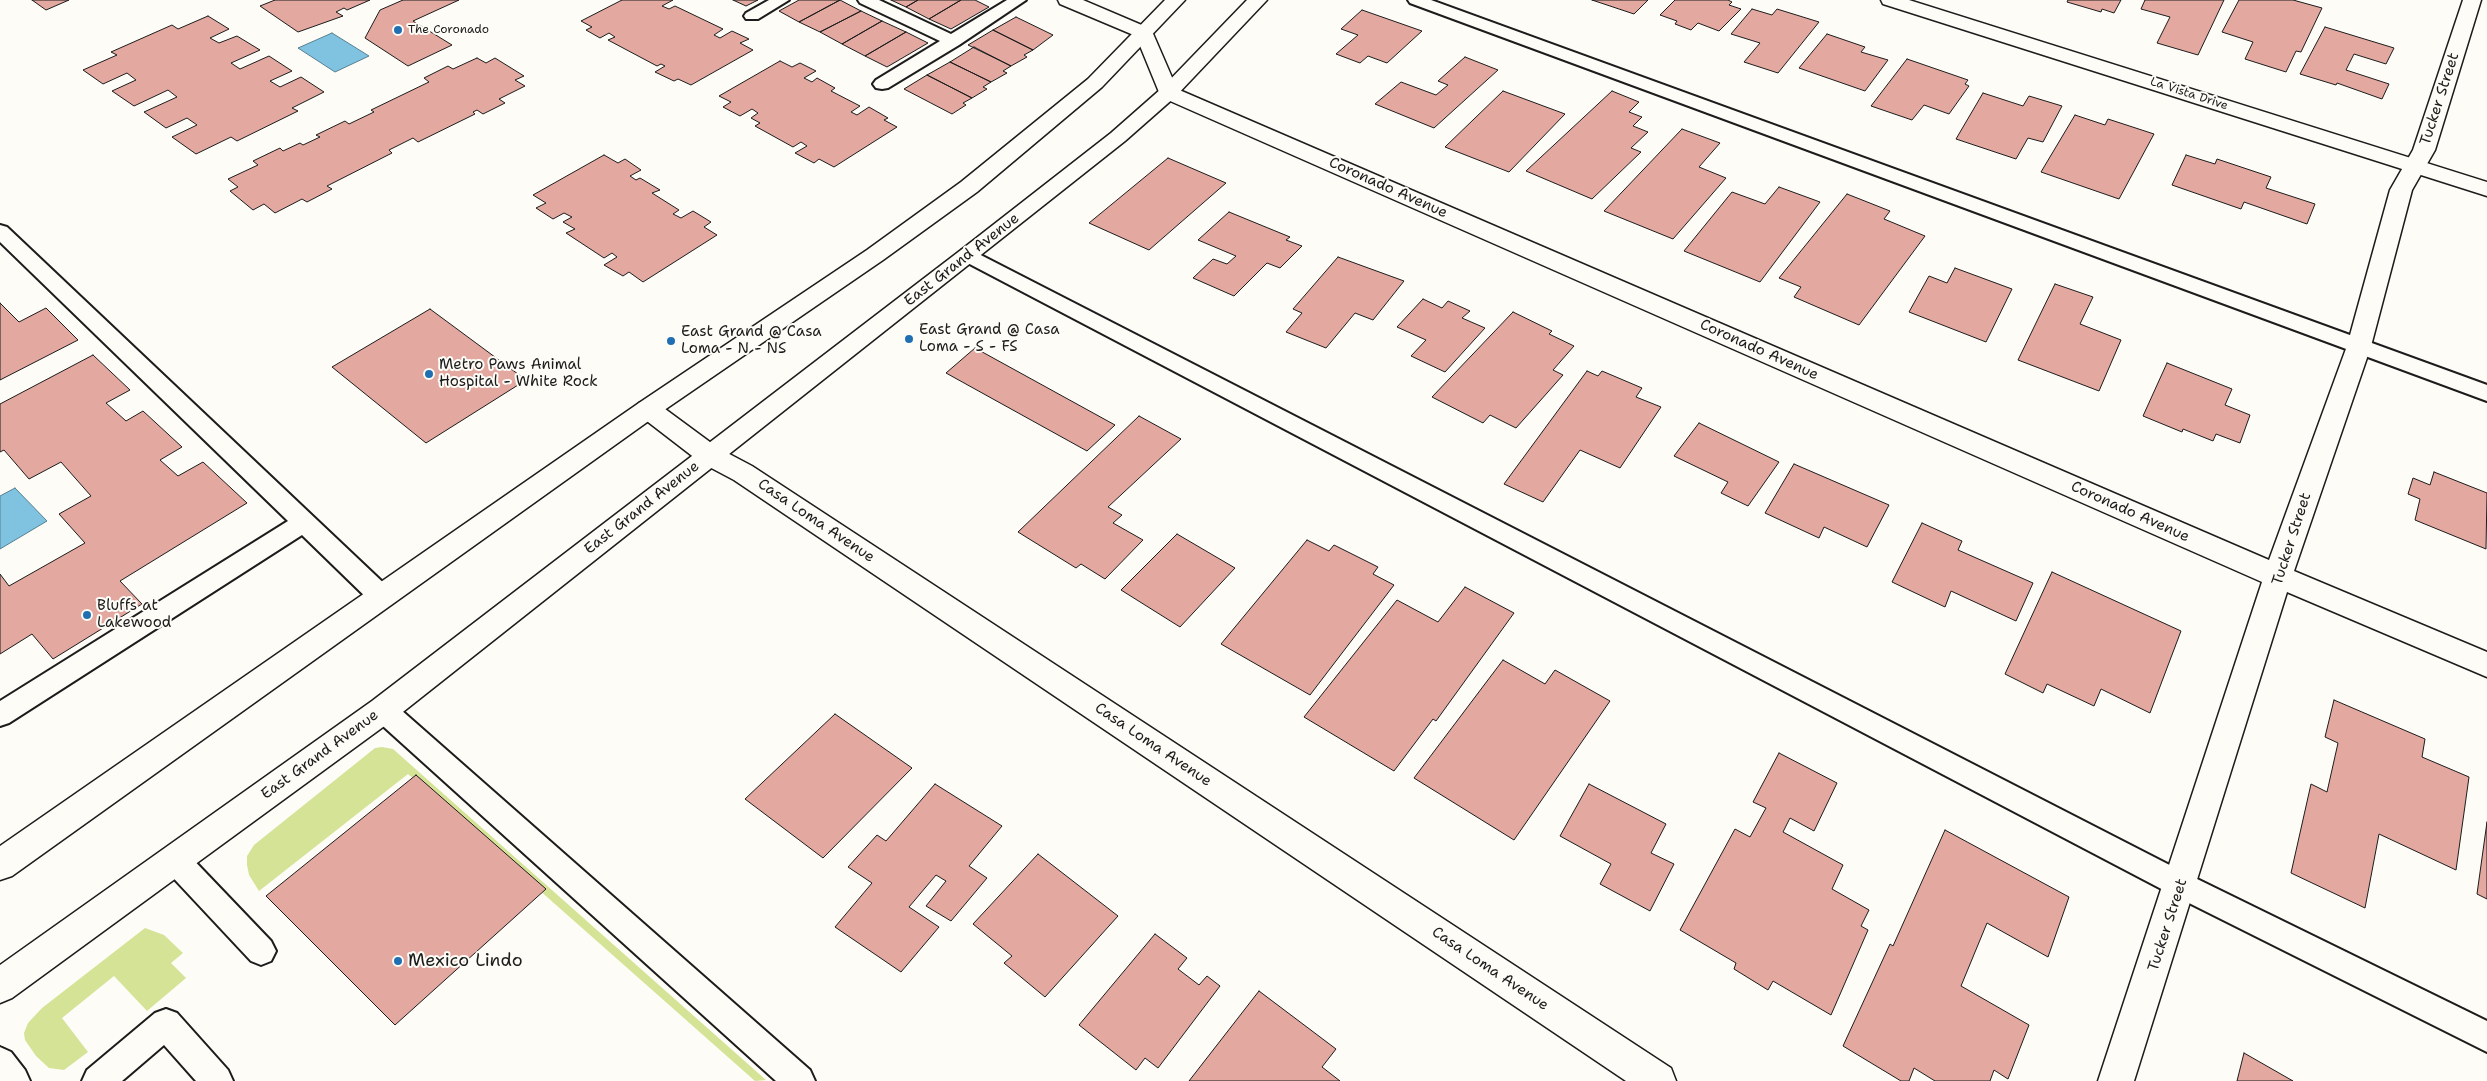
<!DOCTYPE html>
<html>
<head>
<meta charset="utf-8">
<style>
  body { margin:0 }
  canvas { display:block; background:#fdfcf7 }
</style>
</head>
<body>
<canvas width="2487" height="1081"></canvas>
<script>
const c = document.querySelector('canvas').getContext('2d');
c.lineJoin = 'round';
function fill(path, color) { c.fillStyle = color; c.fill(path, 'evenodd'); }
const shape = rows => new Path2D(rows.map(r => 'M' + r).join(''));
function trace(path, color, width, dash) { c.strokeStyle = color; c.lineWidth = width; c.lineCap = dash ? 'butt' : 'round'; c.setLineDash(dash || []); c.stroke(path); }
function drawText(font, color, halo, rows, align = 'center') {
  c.font = font + ' "Shantell Sans",sans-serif'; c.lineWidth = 4; c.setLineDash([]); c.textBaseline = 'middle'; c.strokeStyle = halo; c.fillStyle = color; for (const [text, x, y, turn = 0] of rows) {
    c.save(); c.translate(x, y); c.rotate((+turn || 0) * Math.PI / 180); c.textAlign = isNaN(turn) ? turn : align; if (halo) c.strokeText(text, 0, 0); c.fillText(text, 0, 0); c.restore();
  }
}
const green = shape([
  [382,747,393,749,766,1080,755,1081,408,774,259,891,249,875,247,865,247,856,254,845,375,748],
  [145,928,164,935,183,953,171,963,186,978,147,1011,114,976,62,1018,88,1052,64,1070,49,1068,36,1056,25,1040,24,1033,28,1023,42,1008]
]);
const water = shape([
  [332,33,369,56,335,72,298,48,332,33],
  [15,488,47,521,0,549,0,496,15,488]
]);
const building = shape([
  [32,0,69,0,46,10,32,0],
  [275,0,370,0,347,10,344,8,336,12,343,16,298,32,260,6,275,0],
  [403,0,459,0,413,21,452,45,408,66,365,38,380,10,403,0],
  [622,0,673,0,662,6,669,9,675,6,723,29,714,35,720,38,732,31,749,39,740,43,753,50,691,85,678,79,674,81,655,72,665,66,661,64,657,66,608,40,615,37,609,33,600,38,586,30,592,27,581,21,622,0],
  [733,0,758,0,746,6,733,0],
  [799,0,840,0,799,22,779,11,799,0],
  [840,0,861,11,820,32,799,22,840,0],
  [891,0,918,0,906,7,891,0],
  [918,0,961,0,929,19,906,7,918,0],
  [961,0,975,0,989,7,951,29,929,19,961,0],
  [1592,0,1648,0,1634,14,1592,0],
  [1675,0,1728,0,1732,2,1729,5,1741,9,1719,31,1698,23,1691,30,1675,24,1677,21,1660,15,1675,0],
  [2068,0,2121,0,2114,13,2102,9,2101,12,2067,2,2068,0],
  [2145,0,2224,0,2198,55,2157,43,2170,17,2141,9,2145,0],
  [2239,0,2293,0,2322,8,2301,52,2296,51,2286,72,2245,59,2253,42,2222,32,2239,0],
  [1752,9,1772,15,1777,9,1819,22,1778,73,1744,62,1760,43,1731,34,1752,9],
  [1362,10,1422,31,1387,63,1368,56,1360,63,1336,54,1358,35,1341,29,1362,10],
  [861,11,882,21,842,44,820,32,861,11],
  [208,16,229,29,210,38,219,43,237,36,260,50,231,63,240,69,269,56,292,71,270,81,280,87,301,77,324,92,292,108,298,111,237,141,231,137,196,154,172,137,197,125,187,118,166,128,144,112,177,97,168,90,134,106,112,91,136,80,127,73,103,84,83,70,117,55,111,52,172,25,178,29,208,16],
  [1016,17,1053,35,1033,50,993,30,1016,17],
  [882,21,906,32,865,56,842,44,882,21],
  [2325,27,2394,48,2386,64,2354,54,2346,70,2389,84,2382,99,2337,83,2336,85,2300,74,2325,27],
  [993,30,1033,50,1024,55,1027,57,1011,66,968,45,993,30],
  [906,32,928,43,887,67,865,56,906,32],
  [1827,34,1865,47,1861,52,1888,60,1865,91,1799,68,1827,34],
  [974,47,1011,66,1003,71,1007,73,991,82,950,62,974,47],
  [1465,57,1498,70,1434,128,1375,104,1401,82,1436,95,1448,85,1438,81,1465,57],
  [477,58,486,63,495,58,524,76,515,80,525,86,499,99,505,103,483,114,477,110,473,112,475,114,418,142,413,138,389,150,392,153,327,186,332,189,307,202,302,199,275,213,264,204,253,210,230,191,238,187,228,179,258,165,253,161,280,148,283,151,300,143,303,145,320,137,316,135,345,121,349,124,374,112,371,110,429,82,424,78,448,66,453,69,477,58],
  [1907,59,1968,80,1965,84,1969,86,1949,114,1924,105,1912,120,1871,106,1907,59],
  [780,61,792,67,800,63,816,71,804,78,812,82,817,78,835,88,831,91,860,106,851,112,857,115,869,107,888,118,884,120,897,127,834,167,819,159,814,163,795,153,807,146,801,142,793,147,755,126,760,123,751,118,758,113,752,109,740,116,723,107,731,102,719,96,780,61],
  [950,62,991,82,983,87,987,89,972,98,927,75,950,62],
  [927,75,972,98,963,103,966,105,952,114,904,89,927,75],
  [1503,91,1565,114,1509,172,1445,147,1503,91],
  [1612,91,1639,102,1629,112,1642,117,1633,126,1648,132,1631,148,1641,152,1592,199,1526,171,1612,91],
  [1983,93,2023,106,2029,96,2062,106,2043,142,2028,138,2016,159,1956,139,1983,93],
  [2075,115,2105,125,2108,119,2154,134,2119,199,2041,172,2075,115],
  [1682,129,1720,143,1699,167,1726,178,1673,239,1604,211,1682,129],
  [604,155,618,163,625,159,641,170,630,176,636,180,640,178,660,190,652,193,679,210,673,214,681,218,693,211,711,222,704,227,717,235,643,282,629,272,623,276,604,265,617,257,612,253,604,258,566,233,575,229,563,222,572,217,564,213,553,219,536,208,546,203,533,195,604,155],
  [2186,155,2215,164,2217,159,2271,177,2266,188,2315,204,2307,224,2244,202,2241,209,2172,185,2186,155],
  [1168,158,1226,183,1149,250,1089,223,1168,158],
  [1779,187,1820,202,1760,282,1684,251,1732,192,1765,204,1779,187],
  [1847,194,1890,211,1884,219,1925,236,1859,325,1794,297,1801,287,1779,278,1847,194],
  [1229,212,1290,237,1286,240,1302,246,1280,268,1267,263,1234,296,1193,278,1213,259,1227,264,1236,256,1198,240,1229,212],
  [1338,257,1404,281,1373,320,1355,313,1326,348,1286,332,1302,313,1293,309,1338,257],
  [1955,268,2012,289,1986,342,1909,312,1929,276,1947,283,1955,268],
  [2055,284,2093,297,2080,324,2121,340,2099,391,2018,360,2055,284],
  [1423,299,1442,308,1448,301,1470,311,1462,318,1485,328,1445,372,1411,356,1426,340,1397,327,1423,299],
  [0,303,19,322,46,308,78,340,0,380,0,303],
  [430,309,526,380,426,443,332,367,430,309],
  [1513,312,1552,331,1549,334,1574,346,1553,370,1563,375,1516,428,1490,415,1483,423,1432,397,1513,312],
  [975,348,1115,425,1087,451,946,373,975,348],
  [93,355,130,390,106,403,126,421,143,411,182,447,160,460,178,476,203,462,247,503,120,581,142,604,53,659,32,634,0,654,0,574,9,586,85,543,59,514,91,496,61,462,29,479,4,450,0,452,0,404,93,355],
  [2167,363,2232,389,2225,405,2250,415,2240,443,2216,434,2213,441,2183,429,2182,432,2143,416,2167,363],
  [1587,371,1598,376,1602,371,1642,388,1636,397,1661,407,1620,468,1580,450,1543,502,1504,484,1587,371],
  [1139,416,1181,439,1108,507,1122,515,1113,523,1143,540,1105,579,1081,564,1076,568,1018,532,1139,416],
  [1699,423,1779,462,1748,506,1721,493,1728,482,1674,456,1699,423],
  [1794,464,1889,505,1867,547,1824,527,1819,538,1765,513,1794,464],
  [2434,472,2487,493,2486,549,2415,520,2420,499,2408,494,2413,478,2430,485,2434,472],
  [1922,523,1962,541,1958,550,2033,583,2016,621,1951,591,1945,607,1892,582,1922,523],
  [1177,534,1235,568,1180,627,1121,590,1177,534],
  [1307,540,1329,551,1334,545,1378,567,1373,574,1394,585,1310,695,1221,644,1307,540],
  [2052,572,2181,631,2150,713,2101,689,2094,706,2047,684,2043,693,2005,674,2052,572],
  [1465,587,1514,613,1436,721,1433,719,1394,771,1304,717,1397,600,1438,622,1465,587],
  [1503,660,1545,684,1555,670,1610,701,1514,840,1414,778,1503,660],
  [2334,700,2425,739,2422,757,2469,777,2456,870,2379,834,2365,908,2291,873,2311,784,2327,792,2338,743,2325,737,2334,700],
  [835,714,912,768,823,858,745,799,835,714],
  [1779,753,1837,783,1814,831,1790,818,1783,832,1843,865,1832,889,1869,910,1861,926,1868,930,1831,1015,1773,981,1768,990,1734,969,1736,963,1680,930,1735,829,1750,837,1766,808,1753,802,1779,753],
  [416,775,546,889,395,1025,266,896,416,775],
  [935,784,1002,826,969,866,987,878,951,921,926,906,946,881,936,875,909,907,939,927,901,972,835,927,872,883,848,867,877,835,886,841,935,784],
  [1589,784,1666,824,1651,853,1674,864,1650,911,1600,884,1611,864,1560,836,1589,784],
  [2487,822,2487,899,2477,894,2487,822],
  [1945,830,2069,897,2048,957,1987,923,1961,986,2029,1025,2008,1079,1994,1070,1990,1081,1935,1081,1914,1068,1909,1081,1901,1081,1843,1046,1890,944,1893,946,1945,830],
  [1038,854,1118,916,1045,997,1004,963,1012,956,973,924,1038,854],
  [1155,934,1187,958,1178,969,1199,985,1207,976,1220,986,1158,1068,1145,1058,1136,1070,1079,1025,1155,934],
  [1259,991,1336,1049,1322,1067,1340,1081,1189,1081,1259,991],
  [2244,1053,2293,1081,2237,1081,2244,1053]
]);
const lane = shape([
  [769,0,789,0,758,19,746,19,744,16,746,13,769,0],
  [858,0,879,0,951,34,1007,0,1026,0,959,45,888,88,882,89,876,88,873,84,876,80,940,41,860,3,858,0],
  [1408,0,1431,0,2487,385,2487,401,1410,3,1408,0],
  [0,225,7,227,391,590,394,597,391,604,382,607,373,604,302,535,9,723,0,726,0,701,288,521,0,242,0,225],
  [969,249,2191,876,2487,1021,2487,1052,2171,894,962,260,959,255,962,250,969,249],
  [383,699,392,702,810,1070,815,1081,776,1081,374,718,370,710,374,702,383,699],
  [174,846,184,850,271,941,276,951,271,961,261,965,251,961,164,868,160,859,164,850,174,846],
  [166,1009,177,1013,228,1070,233,1081,196,1081,164,1045,122,1081,82,1081,87,1070,155,1013,166,1009],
  [0,1047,11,1052,25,1070,30,1081,0,1081,0,1047]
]);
const street = shape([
  [1058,0,1083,0,1151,29,1177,89,2269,560,2347,346,2390,190,2413,150,2463,0,2481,0,2435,150,2412,190,2371,346,2294,571,2487,652,2487,677,2287,592,2134,1081,2098,1081,2262,582,1161,97,1136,36,1060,4,1058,0],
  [648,400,657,403,718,448,752,466,1671,1068,1676,1081,1626,1081,734,480,700,462,639,415,635,409,639,403,648,400]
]);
const secondary = shape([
  [1881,0,1909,0,2487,182,2487,196,1883,4,1881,0]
]);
const primary = shape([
  [1165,0,1185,0,1102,87,977,192,883,260,657,415,12,876,0,880,0,846,639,403,867,250,961,182,1088,79,1165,0],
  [1247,0,1267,0,1175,97,1125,141,394,719,12,998,0,1003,0,965,372,701,961,250,1111,133,1161,89,1247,0]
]);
const markers = [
  [398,30,5,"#1f6fb2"],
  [909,339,5,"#1f6fb2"],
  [671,341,5,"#1f6fb2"],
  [429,374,5,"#1f6fb2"],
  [87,615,5,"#1f6fb2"],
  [398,961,5,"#1f6fb2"]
];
const farPoinames = [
  ["The Coronado",408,30]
];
const farStreetnames = [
  ["La Vista Drive",2189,94,18]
];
const streetNames = [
  ["Tucker Street",2440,99,-72],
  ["Coronado Avenue",1388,188,24],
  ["East Grand Avenue",962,260,-38],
  ["Coronado Avenue",1759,350,24],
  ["East Grand Avenue",642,508,-38],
  ["Coronado Avenue",2130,512,24],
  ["Casa Loma Avenue",816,521,34],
  ["Tucker Street",2292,539,-72],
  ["Casa Loma Avenue",1153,745,34],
  ["East Grand Avenue",320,755,-36],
  ["Tucker Street",2168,925,-72],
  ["Casa Loma Avenue",1490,969,34]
];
const poiNames = [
  ["East Grand @ Casa",919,330],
  ["Loma - S - FS",919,347],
  ["East Grand @ Casa",681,332],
  ["Loma - N - NS",681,349],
  ["Metro Paws Animal",439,365],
  ["Hospital - White Rock",439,382],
  ["Bluffs at",97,606],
  ["Lakewood",97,623]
];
const nearPoinames = [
  ["Mexico Lindo",408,961]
];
fill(green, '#d5e396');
fill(water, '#7fc3e0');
trace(water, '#578092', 1);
fill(building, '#e3a9a1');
trace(building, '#1c1c1c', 1);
trace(lane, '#1c1c1c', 4);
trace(street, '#1c1c1c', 3);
trace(secondary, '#1c1c1c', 3);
trace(primary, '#1c1c1c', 3);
fill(lane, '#fdfcf7');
fill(street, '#fdfcf7');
fill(secondary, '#fdfcf7');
fill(primary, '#fdfcf7');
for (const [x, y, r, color] of markers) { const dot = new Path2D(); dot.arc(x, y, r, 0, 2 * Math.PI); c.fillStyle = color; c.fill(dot); trace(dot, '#fdfcf7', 2); }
drawText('12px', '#1c1c1c', '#fdfcf7', farPoinames, 'left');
drawText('12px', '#1c1c1c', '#fdfcf7', farStreetnames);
drawText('15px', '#1c1c1c', '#fdfcf7', streetNames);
drawText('15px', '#1c1c1c', '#fdfcf7', poiNames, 'left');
drawText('18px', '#1c1c1c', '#fdfcf7', nearPoinames, 'left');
</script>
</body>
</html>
